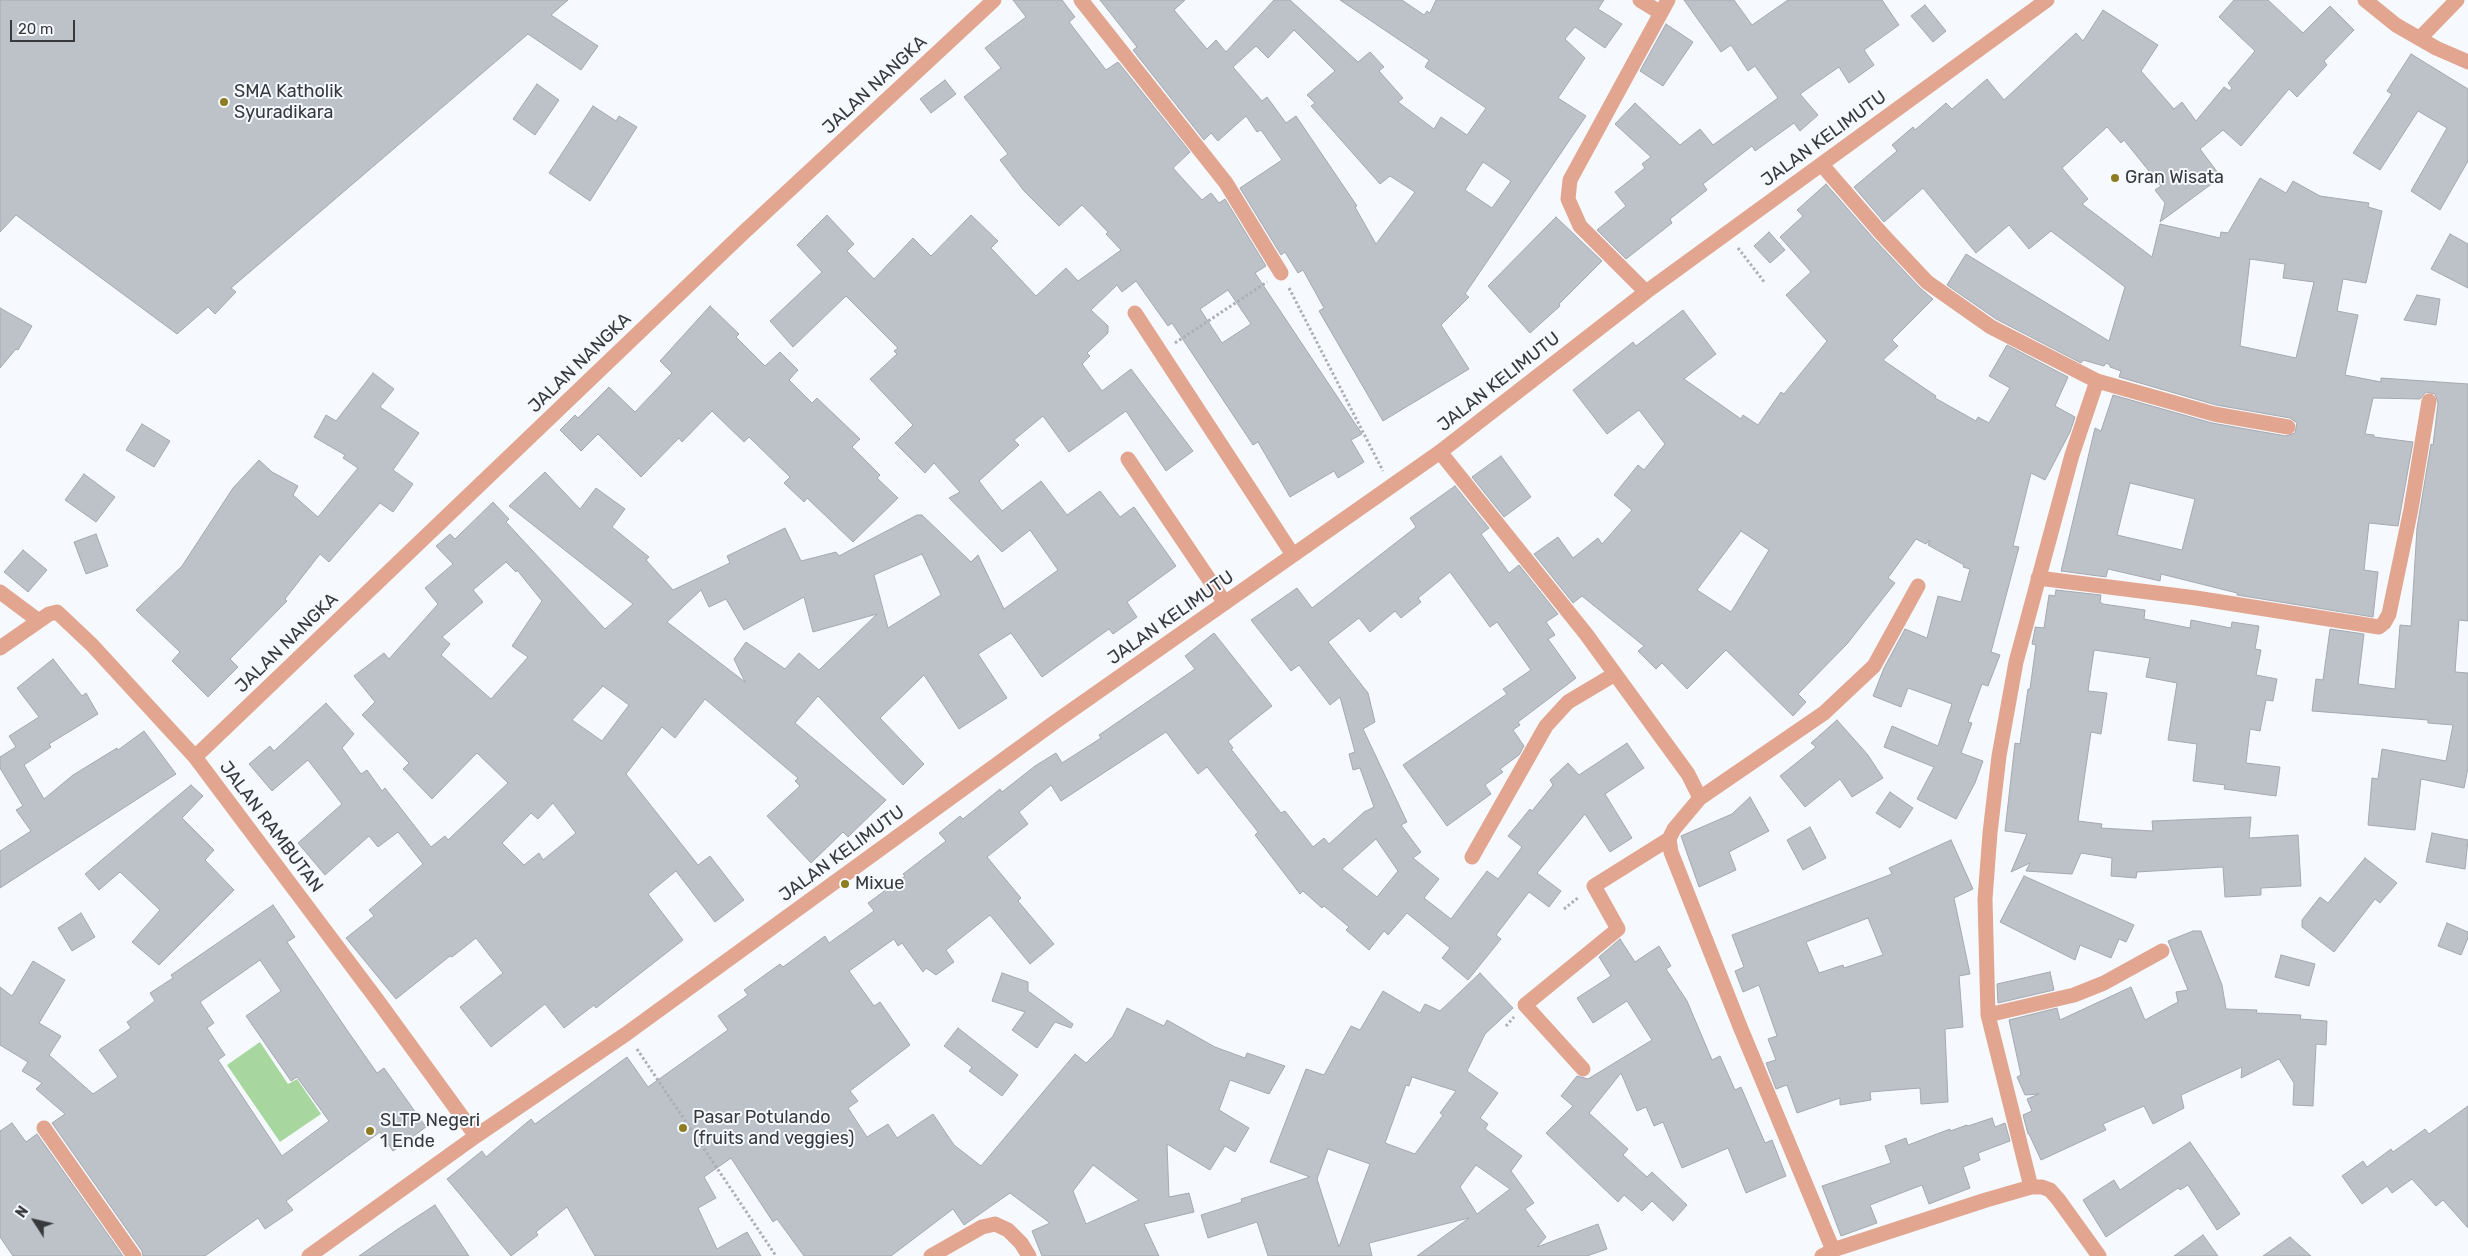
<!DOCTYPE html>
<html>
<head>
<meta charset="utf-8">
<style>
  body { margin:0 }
  #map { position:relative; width:2468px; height:1256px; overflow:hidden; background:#f6faff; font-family:Rubik,sans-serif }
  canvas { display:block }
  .north { position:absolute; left:10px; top:1196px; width:50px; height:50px; -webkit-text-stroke:4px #f6faff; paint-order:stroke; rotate:305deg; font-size:14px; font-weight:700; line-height:20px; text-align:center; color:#37393c }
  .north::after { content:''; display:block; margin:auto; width:18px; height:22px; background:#37393c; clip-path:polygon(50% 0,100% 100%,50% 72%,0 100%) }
  .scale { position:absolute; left:10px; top:20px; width:65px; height:22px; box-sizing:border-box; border:2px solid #37393c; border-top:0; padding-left:6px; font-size:15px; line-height:18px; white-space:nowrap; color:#37393c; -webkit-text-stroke:4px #f6faff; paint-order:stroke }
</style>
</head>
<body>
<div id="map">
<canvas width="2468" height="1256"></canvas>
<div class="north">N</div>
<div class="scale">20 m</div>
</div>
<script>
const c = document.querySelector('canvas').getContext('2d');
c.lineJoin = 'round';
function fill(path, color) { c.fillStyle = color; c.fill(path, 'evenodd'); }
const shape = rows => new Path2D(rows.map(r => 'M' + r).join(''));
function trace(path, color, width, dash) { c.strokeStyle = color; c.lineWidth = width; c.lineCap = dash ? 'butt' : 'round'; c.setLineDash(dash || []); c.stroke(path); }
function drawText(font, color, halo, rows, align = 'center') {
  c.font = font + ' Rubik,sans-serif'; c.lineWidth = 4; c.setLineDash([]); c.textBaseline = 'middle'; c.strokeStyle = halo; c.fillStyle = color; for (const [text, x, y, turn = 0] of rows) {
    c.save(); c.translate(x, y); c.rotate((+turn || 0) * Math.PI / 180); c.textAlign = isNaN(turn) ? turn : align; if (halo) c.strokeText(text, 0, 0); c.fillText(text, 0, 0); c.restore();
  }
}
const green = shape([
  [260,1042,288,1084,297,1079,321,1114,280,1142,227,1065]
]);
const building = shape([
  [0,0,568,0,551,15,598,46,581,70,528,34,231,288,236,292,215,314,208,307,177,334,16,215,0,232,0,0],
  [1013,0,1062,0,1075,17,1069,22,1106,70,1118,62,1190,152,1173,168,1202,200,1211,193,1219,203,1225,199,1266,266,1255,273,1362,434,1351,440,1364,462,1338,478,1334,471,1290,497,1258,442,1253,445,1172,323,1168,326,1136,281,1122,292,1117,285,1091,310,1108,326,1108,333,1087,353,1090,356,1082,364,1102,391,1131,369,1193,451,1166,471,1126,411,1069,452,1043,416,1014,440,1019,445,979,481,1002,511,1041,481,1067,515,1100,491,1120,517,1134,507,1176,566,1127,602,1137,617,1113,634,1109,629,1042,677,1011,633,978,654,1007,698,959,729,924,675,880,718,924,764,903,785,818,696,795,723,886,800,848,837,843,832,811,863,767,816,800,786,795,781,798,778,705,699,675,738,662,727,626,774,698,865,710,856,744,900,715,922,676,871,648,894,683,940,596,1008,594,1005,564,1028,545,1004,491,1047,460,1007,503,973,476,938,452,957,450,956,396,999,346,938,374,916,369,910,423,864,398,832,378,847,369,836,325,875,298,843,342,804,308,760,272,791,249,764,270,746,274,751,326,703,354,734,342,748,361,774,367,770,382,791,385,788,431,847,445,836,448,840,508,783,477,753,432,799,403,769,409,763,362,715,375,702,354,676,384,653,389,659,438,604,425,588,453,564,436,546,450,534,455,539,493,502,509,519,506,522,605,629,633,604,509,506,545,472,580,509,596,488,625,509,612,527,649,557,646,560,673,590,730,563,727,556,785,528,801,561,836,552,839,556,917,515,922,515,971,562,978,555,1004,609,1058,570,1030,530,1002,552,949,498,960,492,934,463,925,473,895,443,913,425,870,379,897,354,894,351,898,348,846,296,793,347,770,321,822,272,797,245,827,215,854,244,847,251,874,279,913,238,931,256,971,215,998,241,991,248,1036,296,1066,268,1078,281,1121,250,1106,234,1108,232,1082,205,1059,226,1024,191,1000,160,1008,154,964,97,1001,68,985,48,1026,17,1013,0],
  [1228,290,1251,324,1222,343,1200,309,1228,290],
  [922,554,941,595,888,628,874,575,922,554],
  [506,562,516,572,517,570,542,601,512,646,528,657,491,699,441,655,450,644,442,637,483,602,473,590,506,562],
  [701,590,709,607,726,599,744,630,804,597,813,632,877,614,819,670,799,653,785,669,746,642,734,659,745,682,667,622,701,590],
  [603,686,629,705,602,741,572,720,603,686],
  [553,803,576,833,543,860,539,853,524,865,502,843,531,813,538,819,553,803],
  [1100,0,1185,0,1174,10,1207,49,1216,40,1226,52,1274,0,1290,0,1358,62,1370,52,1384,67,1379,71,1403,98,1398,102,1434,129,1441,117,1467,135,1486,108,1425,67,1429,60,1340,0,1402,0,1424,15,1427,11,1430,13,1436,0,1604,0,1598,9,1622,24,1605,48,1575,27,1565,39,1585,58,1558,98,1586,116,1465,294,1469,297,1441,325,1469,369,1383,421,1319,311,1324,308,1303,270,1298,273,1285,252,1281,255,1240,188,1282,160,1261,130,1257,132,1246,116,1218,141,1211,133,1204,140,1133,50,1137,47,1100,0],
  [1294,30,1335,71,1307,95,1315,103,1311,106,1380,184,1390,176,1415,192,1376,244,1355,207,1357,206,1296,116,1286,123,1267,97,1262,101,1233,67,1256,46,1268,58,1294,30],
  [1483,162,1511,181,1492,208,1465,190,1483,162],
  [1684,0,1734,0,1752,25,1788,0,1882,0,1899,25,1864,50,1874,65,1849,83,1839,67,1800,94,1818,115,1800,131,1794,123,1755,151,1752,146,1703,184,1707,190,1670,219,1672,223,1626,259,1597,230,1626,206,1615,192,1645,168,1642,164,1651,157,1615,124,1635,103,1680,145,1700,129,1713,145,1778,98,1755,66,1748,71,1731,45,1721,52,1684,0],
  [2234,0,2268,0,2303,33,2330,6,2354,30,2324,61,2327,65,2297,97,2289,89,2241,146,2223,130,2200,149,2221,177,2160,222,2165,203,2155,190,2161,186,2124,140,2121,143,2107,127,2062,168,2088,199,2082,204,2152,257,2160,224,2220,238,2221,232,2228,233,2260,178,2286,193,2293,181,2320,196,2369,203,2368,207,2382,211,2366,283,2343,279,2337,311,2358,315,2345,375,2381,382,2381,378,2468,384,2468,621,2459,620,2455,672,2468,673,2468,768,2464,788,2421,779,2415,830,2368,825,2372,778,2378,779,2382,749,2446,761,2453,725,2428,723,2428,720,2312,711,2316,679,2323,680,2330,629,2364,634,2358,684,2395,689,2400,625,2411,626,2417,528,2431,444,2433,445,2438,403,2435,394,2426,392,2420,399,2373,398,2365,434,2374,435,2374,437,2413,442,2398,526,2369,523,2364,570,2378,572,2373,617,2237,595,2237,593,2161,574,2160,581,2108,569,2106,577,2061,571,2095,428,2101,431,2113,395,2212,423,2286,436,2295,433,2297,423,2290,418,2216,405,2119,377,2121,371,2110,367,2110,365,2106,363,2104,366,2083,360,2081,363,1996,319,1947,285,1966,254,2109,341,2125,287,2051,231,2029,249,2009,225,1976,253,1923,188,1884,222,1854,187,1897,151,1892,145,1913,127,1915,130,1946,103,1952,109,1987,79,2004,100,2076,33,2083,41,2103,10,2158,45,2141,71,2174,109,2182,102,2196,121,2224,87,2230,91,2232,88,2228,83,2255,51,2219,17,2234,0],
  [2250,259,2285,264,2283,278,2314,282,2296,358,2240,346,2250,259],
  [2130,483,2195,499,2182,550,2117,535,2130,483],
  [1925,5,1946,31,1933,42,1911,16,1925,5],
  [1666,24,1693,42,1663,86,1640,71,1666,24],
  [2411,54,2468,89,2468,161,2440,210,2411,191,2447,128,2418,111,2380,170,2353,153,2392,94,2387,91,2411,54],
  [945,80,956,94,931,113,920,99,945,80],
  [537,84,559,100,535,135,513,119,537,84],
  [593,106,616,121,619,116,637,127,590,201,549,173,593,106],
  [1826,184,1874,239,1920,288,1933,299,1892,340,1898,346,1883,360,1936,396,1935,398,1976,421,1978,417,1989,423,2010,388,1989,376,2007,345,2068,377,2055,406,2075,417,2070,432,2045,480,2031,473,2013,546,2019,547,1991,652,2000,655,1988,686,1982,684,1968,722,1972,723,1961,753,1983,761,1975,783,1956,819,1917,799,1934,767,1884,747,1892,726,1938,746,1952,704,1908,688,1901,707,1873,696,1884,668,1905,629,1927,638,1938,596,1961,602,1970,569,1963,567,1964,565,1928,545,1930,540,1926,544,1916,539,1888,578,1895,583,1847,644,1798,694,1806,702,1793,716,1726,650,1687,689,1662,663,1656,669,1638,651,1644,646,1582,596,1573,603,1534,554,1558,537,1573,558,1598,538,1602,544,1632,510,1614,495,1638,465,1644,470,1665,444,1639,410,1607,434,1573,390,1633,342,1636,346,1683,310,1716,354,1684,379,1741,419,1743,415,1758,425,1781,392,1784,394,1827,341,1786,295,1811,272,1780,237,1803,216,1797,210,1826,184],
  [1741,531,1769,550,1731,612,1697,590,1741,531],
  [1556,217,1602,261,1559,304,1560,306,1530,333,1488,286,1556,217],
  [1769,232,1785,250,1770,263,1754,246,1769,232],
  [2450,234,2468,244,2468,288,2431,269,2450,234],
  [2417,295,2440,299,2436,325,2404,320,2417,295],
  [710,306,739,334,736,337,765,366,780,352,798,370,789,380,812,403,817,398,860,439,852,447,880,475,877,478,898,498,853,542,807,498,804,502,784,483,790,477,749,437,744,442,712,411,682,442,679,438,641,477,598,434,581,451,560,430,575,415,578,418,609,387,635,412,672,373,660,361,710,306],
  [0,308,32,326,18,350,16,349,0,368,0,308],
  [373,373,394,389,380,407,419,433,393,470,413,484,393,512,380,503,329,562,320,554,285,599,287,601,230,659,238,667,208,697,172,661,180,652,136,610,182,566,233,488,259,460,272,472,298,486,293,495,318,517,358,468,343,458,345,455,314,437,326,415,336,421,373,373],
  [142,424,170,441,154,467,126,450,142,424],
  [1501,456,1531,497,1504,517,1472,477,1501,456],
  [84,474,115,497,96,522,65,500,84,474],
  [1455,486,1489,528,1481,534,1509,573,1519,565,1558,614,1546,622,1555,635,1548,639,1576,678,1518,722,1520,725,1513,730,1524,746,1519,755,1500,769,1503,772,1485,785,1491,794,1447,826,1403,765,1507,694,1503,689,1531,670,1497,622,1490,627,1450,572,1418,598,1421,602,1401,618,1395,611,1370,632,1359,618,1328,642,1368,693,1375,722,1363,729,1407,822,1401,825,1421,852,1413,858,1439,879,1424,898,1451,919,1487,871,1498,879,1522,847,1508,836,1530,809,1532,811,1553,785,1550,780,1568,763,1579,775,1627,743,1644,768,1605,794,1632,838,1610,852,1585,814,1537,873,1561,891,1549,907,1529,892,1496,935,1501,939,1468,980,1442,958,1450,948,1407,913,1388,935,1384,931,1369,950,1346,930,1349,927,1324,906,1322,908,1303,891,1300,894,1255,835,1258,832,1207,767,1198,774,1166,732,1061,801,1051,785,1019,812,1028,824,987,857,1021,898,1018,901,1054,944,1030,964,990,915,946,950,954,962,936,975,926,968,923,972,902,943,898,946,894,939,849,971,874,1006,880,1002,910,1045,850,1091,858,1101,848,1108,867,1137,888,1124,897,1138,933,1114,954,1145,981,1166,1075,1054,1086,1063,1113,1036,1127,1008,1164,1026,1167,1020,1215,1047,1245,1058,1247,1053,1285,1066,1269,1094,1230,1080,1219,1110,1249,1128,1235,1152,1225,1146,1210,1170,1167,1144,1169,1197,1189,1193,1194,1212,1144,1224,1159,1256,1042,1256,1032,1231,1050,1223,1010,1193,964,1225,953,1209,891,1256,804,1256,777,1219,773,1222,731,1158,704,1177,716,1198,698,1208,717,1249,747,1232,761,1256,595,1256,567,1207,536,1232,538,1235,511,1256,447,1179,482,1151,486,1157,531,1119,535,1124,627,1057,648,1087,728,1030,718,1016,748,995,744,990,780,964,783,967,825,936,829,943,874,911,868,903,905,876,903,874,946,841,939,833,960,816,963,819,1000,789,1002,792,1035,766,1056,753,1062,763,1101,738,1099,735,1195,669,1185,656,1214,633,1272,706,1228,741,1233,748,1231,749,1281,813,1285,811,1313,847,1324,838,1329,844,1364,812,1374,807,1360,768,1353,770,1349,754,1355,752,1340,697,1330,705,1299,665,1291,671,1251,620,1297,588,1312,608,1416,527,1410,518,1455,486],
  [1376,839,1398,871,1377,897,1342,869,1376,839],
  [1093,1165,1139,1200,1086,1224,1073,1191,1093,1165],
  [96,534,108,566,86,574,74,542,96,534],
  [23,550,47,570,28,592,4,572,23,550],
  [2056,590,2101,595,2100,602,2103,604,2145,610,2144,619,2190,628,2191,620,2231,628,2232,622,2259,626,2255,649,2261,650,2256,675,2277,679,2273,701,2266,700,2260,731,2250,729,2246,763,2280,767,2276,796,2224,789,2225,785,2193,781,2197,744,2168,740,2177,683,2146,677,2150,658,2094,650,2088,691,2107,693,2101,734,2091,732,2078,821,2102,824,2101,828,2153,831,2152,821,2251,817,2249,838,2298,835,2301,886,2261,888,2261,895,2225,897,2223,867,2137,872,2136,878,2111,876,2112,858,2081,853,2072,874,2026,871,2030,863,2011,872,2027,834,2005,831,2015,743,2020,744,2028,689,2030,689,2036,645,2032,644,2035,629,2035,627,2044,628,2049,595,2055,596,2056,590],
  [53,659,82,696,86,693,98,714,49,744,51,747,24,765,44,799,73,775,117,748,118,750,144,731,176,774,0,888,0,851,31,831,16,810,23,806,0,768,0,757,16,747,9,736,39,717,17,688,53,659],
  [1837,720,1868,755,1883,778,1852,797,1840,779,1805,807,1780,776,1816,747,1811,743,1837,720],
  [191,785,203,796,182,818,214,850,205,860,234,890,159,965,132,942,160,910,120,872,99,890,85,874,191,785],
  [1890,792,1913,808,1900,828,1876,813,1890,792],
  [1750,797,1769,831,1729,852,1736,870,1699,887,1681,836,1732,814,1750,797],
  [1810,827,1826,858,1803,870,1787,840,1810,827],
  [2432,833,2468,840,2465,869,2426,862,2432,833],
  [1951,840,1973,889,1954,898,1970,974,1959,976,1963,1027,1945,1029,1948,1102,1921,1104,1920,1088,1870,1092,1871,1100,1840,1105,1840,1098,1797,1113,1787,1085,1776,1089,1766,1063,1776,1060,1768,1039,1777,1036,1759,985,1743,992,1735,971,1744,967,1732,935,1892,874,1889,868,1951,840],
  [1868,918,1883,955,1844,968,1843,965,1819,973,1806,942,1868,918],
  [2365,858,2397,883,2380,903,2375,899,2334,952,2302,927,2302,920,2320,897,2328,903,2365,858],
  [2024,876,2134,925,2126,942,2119,939,2111,958,2080,945,2075,960,2000,922,2024,876],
  [273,905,295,937,287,942,347,1030,377,1073,384,1068,426,1127,393,1151,380,1132,286,1201,293,1210,265,1229,258,1218,205,1256,143,1256,142,1251,52,1123,65,1114,36,1089,42,1083,22,1071,28,1062,0,1045,0,987,12,996,33,961,65,980,39,1023,61,1036,49,1055,93,1094,118,1077,99,1050,131,1028,127,1022,155,1001,150,993,173,978,171,975,273,905],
  [260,960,281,991,246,1016,291,1081,297,1077,329,1121,282,1156,218,1060,225,1055,207,1028,214,1023,200,1002,260,960],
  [81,913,95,937,72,951,58,928,81,913],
  [2447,923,2468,932,2468,938,2461,955,2438,946,2447,923],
  [2193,931,2201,931,2222,985,2226,1009,2257,1010,2256,1013,2301,1015,2300,1019,2327,1021,2326,1045,2316,1044,2313,1106,2293,1105,2294,1083,2279,1059,2241,1078,2242,1067,2181,1095,2184,1108,2153,1124,2144,1106,2103,1124,2106,1130,2041,1160,2029,1134,2028,1134,2023,1115,2032,1111,2027,1099,2039,1094,2025,1095,2017,1077,2021,1075,2009,1020,2057,1008,2060,1020,2131,987,2145,1020,2178,1002,2176,992,2188,990,2168,941,2193,931],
  [1620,939,1635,962,1659,946,1671,966,1666,969,1687,1001,1712,1060,1720,1056,1735,1090,1741,1087,1765,1143,1772,1140,1786,1176,1746,1193,1728,1148,1682,1168,1663,1122,1654,1126,1646,1107,1637,1111,1621,1073,1589,1113,1628,1149,1623,1155,1647,1177,1652,1172,1687,1205,1673,1221,1652,1201,1642,1211,1624,1195,1618,1202,1546,1133,1573,1106,1561,1096,1577,1076,1588,1079,1652,1040,1627,1001,1593,1023,1577,998,1611,976,1599,957,1620,939],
  [2281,955,2315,964,2309,986,2275,977,2281,955],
  [2050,972,2054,990,1998,1003,1997,984,2050,972],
  [1002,973,1028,982,1028,991,1073,1024,1071,1028,1055,1022,1037,1048,1012,1030,1025,1012,992,1001,1002,973],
  [1480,973,1513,1008,1485,1034,1467,1071,1498,1093,1480,1118,1488,1124,1485,1129,1522,1156,1511,1171,1534,1203,1525,1209,1546,1237,1537,1247,1598,1224,1607,1249,1587,1256,1417,1256,1469,1218,1369,1243,1372,1256,1268,1256,1257,1222,1208,1238,1201,1215,1242,1202,1241,1199,1310,1177,1270,1162,1306,1069,1324,1075,1351,1026,1360,1030,1383,991,1420,1013,1425,1004,1440,1011,1480,973],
  [1412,1077,1456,1091,1440,1113,1443,1115,1415,1154,1385,1143,1406,1085,1409,1086,1412,1077],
  [1328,1149,1370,1164,1339,1247,1317,1179,1328,1149],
  [1476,1165,1510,1189,1477,1214,1460,1187,1476,1165],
  [958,1028,1018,1075,1002,1096,969,1071,972,1067,944,1046,958,1028],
  [2468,1106,2468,1228,2443,1200,2436,1206,2412,1179,2392,1193,2387,1186,2362,1204,2342,1176,2363,1161,2367,1167,2391,1149,2393,1152,2425,1129,2429,1134,2468,1106],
  [1992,1118,1995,1127,2005,1123,2010,1141,1978,1153,1980,1160,1963,1167,1970,1188,1929,1204,1922,1185,1870,1205,1877,1223,1841,1236,1822,1186,1891,1163,1885,1146,1906,1138,1908,1145,1950,1129,1950,1131,1967,1125,1968,1126,1992,1118],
  [12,1123,26,1142,37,1134,123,1256,13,1256,0,1237,0,1131,12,1123],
  [2190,1142,2240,1214,2217,1230,2188,1185,2180,1190,2178,1188,2106,1237,2083,1200,2114,1180,2120,1190,2190,1142],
  [435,1205,469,1256,359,1256,398,1229,435,1205],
  [2203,1235,2218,1256,2174,1256,2203,1235],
  [2290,1237,2311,1256,2263,1256,2290,1237]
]);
const path = shape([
  [1738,248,1765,283],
  [1289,288,1383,471],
  [1175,343,1267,282],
  [1564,909,1579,897],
  [1506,1026,1514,1017],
  [637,1049,776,1256]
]);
const minor = shape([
  [1081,0,1226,183,1281,273],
  [1640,0,1661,13],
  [2365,0,2396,25,2436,48,2468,62],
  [2420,38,2457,0],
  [1822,165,1881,233,1927,282,1991,327,2097,381,2214,414,2288,427],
  [1646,292,1580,226,1568,199,1570,180,1668,0],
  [1135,313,1293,555],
  [1440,452,1586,634,1688,774,1700,798,1674,829,1669,839,1671,852,1741,1029,1833,1250],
  [1128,459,1225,603],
  [2038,578,2196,598,2379,627,2384,623,2389,614,2411,509,2429,401],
  [0,592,39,621],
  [0,648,49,614,57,612,92,645,195,757,378,1001,476,1136],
  [195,757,742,234,994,0],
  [1700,798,1824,713,1874,666,1918,586],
  [1472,857,1546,726,1568,702,1615,674],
  [1988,1015,2074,995,2104,983,2162,951],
  [1583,1069,1525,1005,1618,929,1594,886,1669,839],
  [44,1128,134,1256],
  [2031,1187,1988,1015,1985,899,1990,833,1999,756,2016,662,2072,455,2097,381],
  [309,1256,476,1136,626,1034,1055,722,1440,452,1646,292,2047,0],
  [931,1256,982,1227,995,1224,1008,1230,1021,1243,1029,1256],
  [1822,1256,1833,1250,1986,1200,2031,1187,2042,1187,2050,1190,2058,1199,2099,1256]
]);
const markers = [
  [224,102,5,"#8d7c21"],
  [2115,178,5,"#8d7c21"],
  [845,884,5,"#8d7c21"],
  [683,1128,5,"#8d7c21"],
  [370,1131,5,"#8d7c21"]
];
const streetNames = [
  ["JALAN NANGKA",875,85,-43],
  ["JALAN KELIMUTU",1824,139,-36],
  ["JALAN NANGKA",580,363,-44],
  ["JALAN KELIMUTU",1499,382,-38],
  ["JALAN KELIMUTU",1171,618,-35],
  ["JALAN NANGKA",287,643,-44],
  ["JALAN RAMBUTAN",271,827,53],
  ["JALAN KELIMUTU",842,854,-36]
];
const poiNames = [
  ["SMA Katholik",234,92],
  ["Syuradikara",234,113],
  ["Gran Wisata",2125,178],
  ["Mixue",855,884],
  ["Pasar Potulando",693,1118],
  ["(fruits and veggies)",693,1139],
  ["SLTP Negeri",380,1121],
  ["1 Ende",380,1142]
];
fill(green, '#a7d79e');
fill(building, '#bdc2c8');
trace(building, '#a5a9af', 1);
trace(path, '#acafb4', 3, [2.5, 2.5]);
trace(minor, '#e2a690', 15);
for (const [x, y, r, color] of markers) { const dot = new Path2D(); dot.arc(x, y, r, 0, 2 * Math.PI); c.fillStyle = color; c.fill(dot); trace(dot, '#f6faff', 2); }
drawText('18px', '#37393c', '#f6faff', streetNames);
drawText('18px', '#37393c', '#f6faff', poiNames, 'left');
</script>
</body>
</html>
